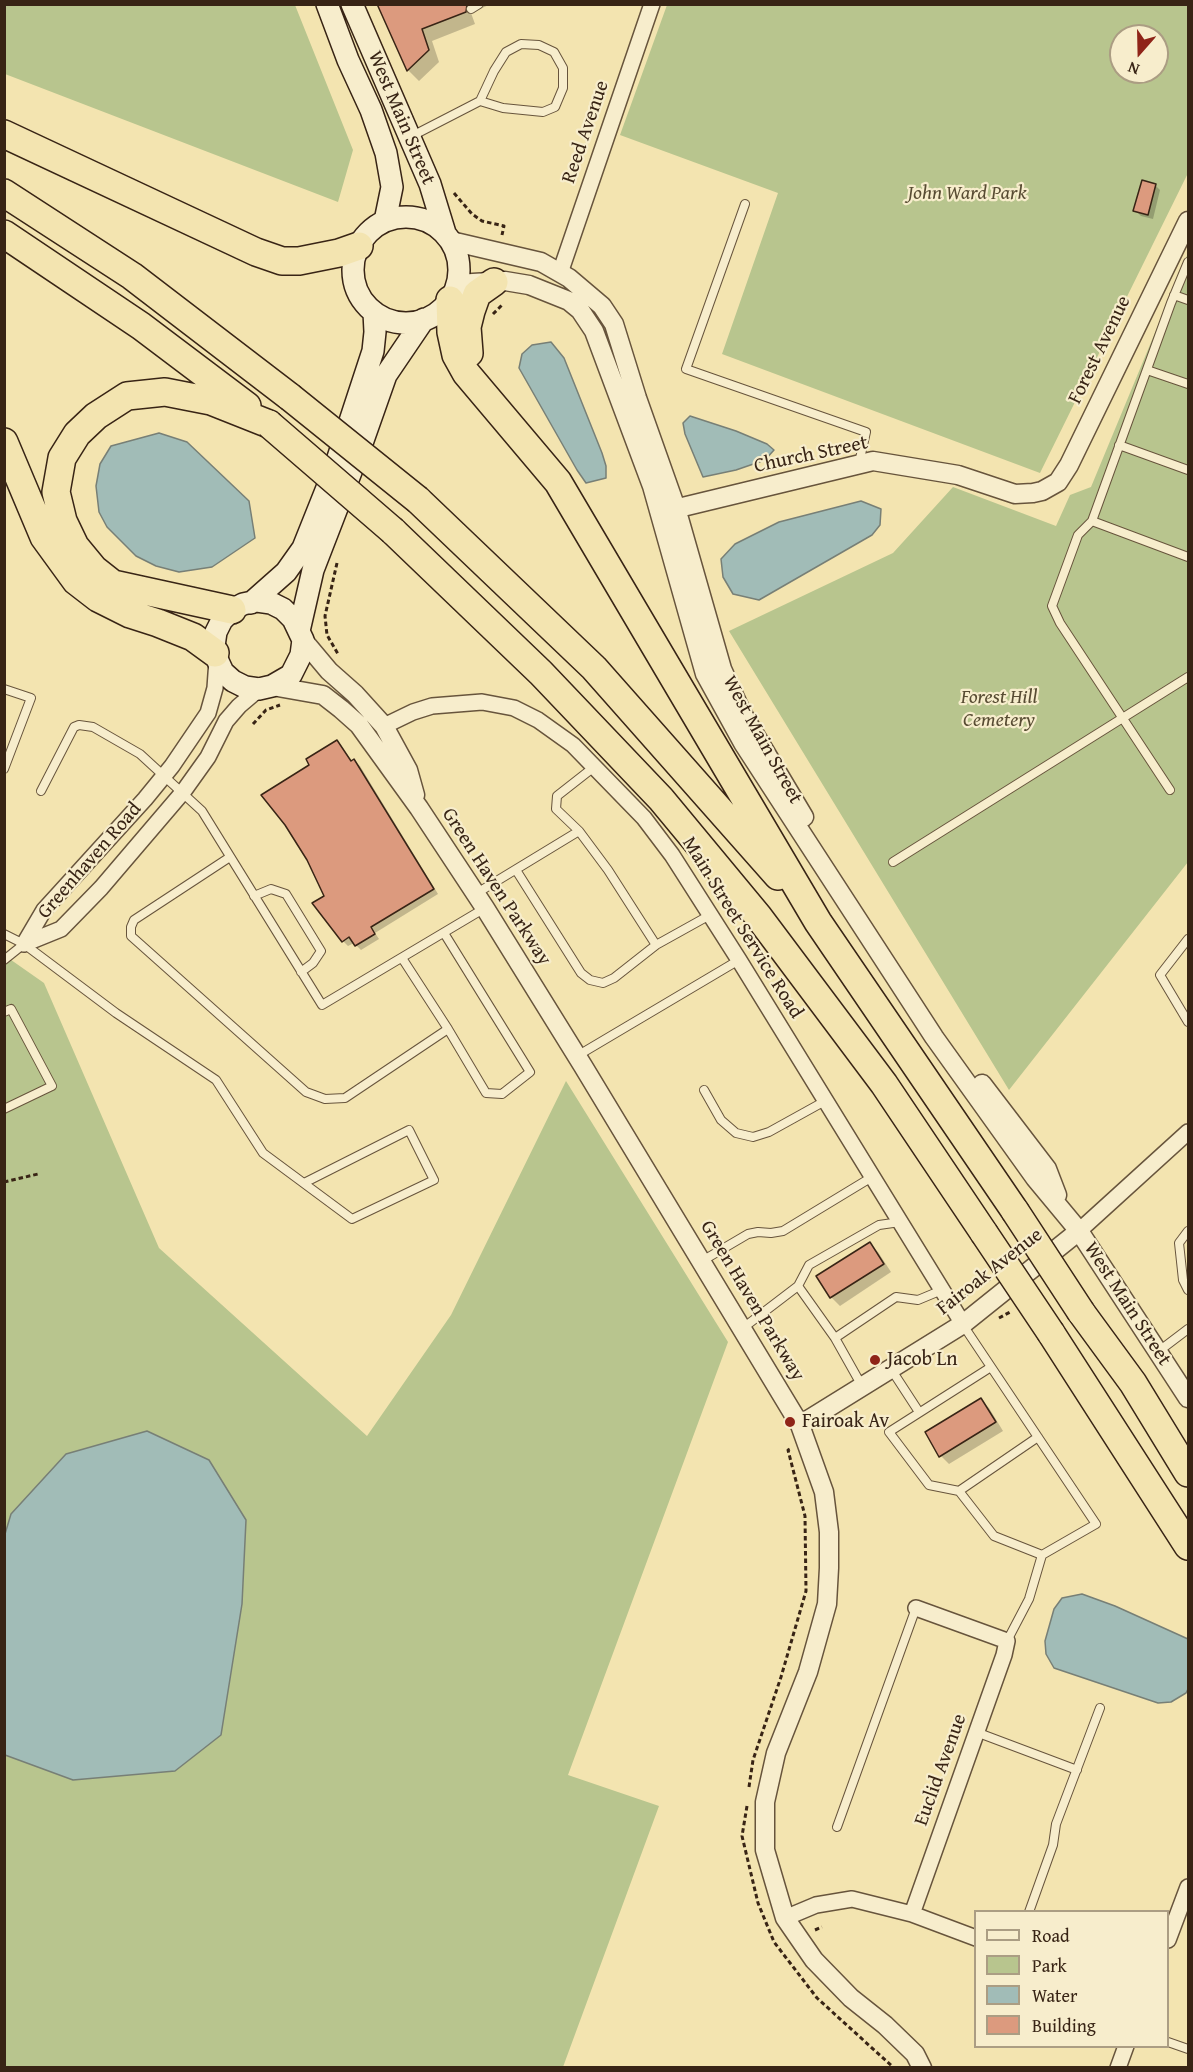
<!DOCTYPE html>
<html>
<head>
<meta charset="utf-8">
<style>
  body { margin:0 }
  #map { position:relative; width:1193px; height:2072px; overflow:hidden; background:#f3e4b0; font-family:"Gentium Book Plus",serif }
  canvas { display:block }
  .frame { position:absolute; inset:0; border:6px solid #382415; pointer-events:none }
  .legend { position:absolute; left:974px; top:1910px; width:195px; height:138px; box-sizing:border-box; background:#f7edcc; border:2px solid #ab9d83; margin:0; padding:8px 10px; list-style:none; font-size:18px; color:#382415 }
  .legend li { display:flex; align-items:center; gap:12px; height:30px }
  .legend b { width:30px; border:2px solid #ab9d83 }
  .north { position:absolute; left:1109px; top:24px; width:60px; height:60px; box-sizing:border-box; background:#f7edcc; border:2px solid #ab9d83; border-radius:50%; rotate:200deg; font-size:16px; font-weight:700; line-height:24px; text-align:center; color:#382415 }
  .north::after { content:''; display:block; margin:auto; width:21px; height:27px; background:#8f2418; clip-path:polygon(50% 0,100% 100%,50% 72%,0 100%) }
</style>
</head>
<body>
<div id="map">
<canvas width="1193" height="2072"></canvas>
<div class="frame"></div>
<ul class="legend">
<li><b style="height:8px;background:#f7edcc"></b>Road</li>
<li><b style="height:16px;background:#b8c58e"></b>Park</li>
<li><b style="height:16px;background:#a1bcb7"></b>Water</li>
<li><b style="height:16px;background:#dc9a7e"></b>Building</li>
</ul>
<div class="north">N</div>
</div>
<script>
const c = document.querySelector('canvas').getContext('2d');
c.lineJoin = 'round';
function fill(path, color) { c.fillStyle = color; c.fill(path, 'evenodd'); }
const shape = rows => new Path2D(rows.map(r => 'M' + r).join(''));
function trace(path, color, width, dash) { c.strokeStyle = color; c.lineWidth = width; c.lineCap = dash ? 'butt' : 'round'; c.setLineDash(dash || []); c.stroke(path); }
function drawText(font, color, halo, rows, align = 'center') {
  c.font = font + ' "Gentium Book Plus",serif'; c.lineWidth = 4.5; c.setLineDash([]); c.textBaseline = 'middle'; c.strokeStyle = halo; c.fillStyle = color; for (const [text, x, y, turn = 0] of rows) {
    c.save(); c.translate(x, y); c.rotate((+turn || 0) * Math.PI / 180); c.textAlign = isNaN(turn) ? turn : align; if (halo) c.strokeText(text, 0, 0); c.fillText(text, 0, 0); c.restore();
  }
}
const green = shape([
  [4,5,295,5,353,150,338,202,5,74],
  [667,5,1188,5,1188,173,1040,473,722,354,778,193,620,135],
  [1121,36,1157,36,1157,72,1121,72],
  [1188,253,1188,862,1009,1090,729,631,893,553,953,487,1056,526,1070,495,1091,487],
  [4,955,44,983,159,1248,367,1436,451,1315,566,1081,728,1342,568,1775,659,1806,563,2067,5,2067]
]);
const water = shape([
  [551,342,564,358,602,453,606,466,606,478,586,483,577,470,519,368,522,354,532,345,551,342],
  [690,416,736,431,767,444,774,450,765,460,736,470,703,477,685,434,683,423,690,416],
  [159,433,187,442,249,501,255,538,212,567,179,572,156,566,136,556,107,527,99,512,96,486,100,464,111,446,159,433],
  [861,501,881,509,880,525,872,535,759,600,733,594,723,577,721,559,735,544,779,522,861,501],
  [147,1431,209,1460,246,1520,242,1604,221,1735,175,1771,73,1780,5,1755,5,1534,11,1514,66,1454,147,1431],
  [1082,1594,1115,1606,1188,1639,1188,1689,1186,1693,1171,1702,1158,1703,1054,1668,1046,1654,1045,1641,1054,1609,1062,1598,1082,1594]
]);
const shadow = shape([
  [379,4,491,4,471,13,475,24,432,41,439,62,419,81,408,70],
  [1155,185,1160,190,1153,219,1141,216,1135,210],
  [337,742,352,762,354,761,360,766,438,894,375,933,379,939,361,950,354,943,348,946,343,941,311,766],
  [869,1244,878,1252,891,1272,840,1306,831,1297,818,1276],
  [981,1400,989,1408,1003,1431,949,1464,941,1456]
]);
const building = shape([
  [377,4,467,4,466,12,422,29,429,50,407,71,377,4],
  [1142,180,1156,184,1148,215,1133,211,1142,180],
  [337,740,351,761,354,759,434,889,371,927,375,934,355,946,349,937,342,942,312,903,324,896,307,860,285,825,261,795,309,765,306,759,337,740],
  [870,1242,884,1264,830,1298,816,1276,870,1242],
  [981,1398,996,1422,939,1457,925,1432,981,1398]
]);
const path = shape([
  [454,193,472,214,482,221,504,226,502,235],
  [493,314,503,304],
  [337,563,325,616,327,635,338,654],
  [253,724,266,710,280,705],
  [4,1182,38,1174],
  [964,1297,990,1279],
  [999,1318,1012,1311],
  [749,1787,753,1760,781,1677,806,1591,805,1516,788,1450,790,1449],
  [747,1806,742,1836,758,1903,774,1942,817,1998,894,2068],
  [815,1930,822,1927]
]);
const service = shape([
  [471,9,479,4],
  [412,136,480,101,503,108,543,112,555,107,563,88,563,68,554,52,539,45,521,44,506,52,494,71,480,101],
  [745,204,686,369,866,432,859,463],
  [1174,295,1188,300],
  [1147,370,1188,384],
  [1119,445,1188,470],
  [1092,521,1188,557],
  [4,689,31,698,4,769],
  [594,767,557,796,556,809,579,831,608,870,656,945],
  [1170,790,1060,623,1052,606,1078,535,1092,521,1171,303,1188,262],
  [41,791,74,727,79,725,93,727,140,754,202,811,322,1005,485,908],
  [230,857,134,920,131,927,131,936,306,1092,325,1099,345,1098,448,1029,402,958],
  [893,862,1188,677],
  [516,870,581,973,590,980,603,983,614,978,656,945,710,915],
  [477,893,579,831],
  [254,896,271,889,286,894,321,951,313,963,301,972],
  [444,933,530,1072,502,1094,486,1093,448,1029],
  [4,934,24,944,116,1013,216,1080,263,1153,352,1219,434,1180,409,1130,304,1183],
  [1188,939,1160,975,1188,1022],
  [4,960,24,944],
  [4,1012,11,1009,52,1086,4,1109],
  [577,1056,739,960],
  [704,1090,721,1120,736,1133,753,1137,769,1132,825,1101],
  [1188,1231,1179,1243,1183,1280,1188,1290],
  [702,1261,748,1234,758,1232,771,1233,783,1231,872,1177],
  [798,1286,835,1338,862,1386],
  [963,1325,1096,1524,1042,1555,1029,1599,1007,1641],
  [743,1328,798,1286,809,1265,879,1225,900,1222],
  [835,1338,896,1297,918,1300,942,1290],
  [1159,1351,1188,1329],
  [991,1367,889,1432,929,1485,959,1491,1038,1437],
  [891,1369,919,1412],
  [959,1491,994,1536,1042,1555],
  [976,1732,1077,1770],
  [837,1827,916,1608],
  [1029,1912,1053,1845,1056,1824,1100,1708],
  [1168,2042,1188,2049]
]);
const minor = shape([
  [560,273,652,4],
  [384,726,413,712,432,706,482,702,514,708,538,720,573,745,644,818,672,855,739,960,963,1324],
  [24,944,61,929,101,888,183,792,208,757,226,721,239,706,259,689],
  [24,944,44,910,145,799,172,766,208,713,215,688,217,660],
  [1079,1231,1188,1132],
  [912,1914,1004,1655,1007,1641,916,1608],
  [785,1918,816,1905,852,1899,912,1914,976,1938],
  [1168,1940,1188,1887],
  [1118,2068,1126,2046]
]);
const tertiary = shape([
  [451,241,541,262,569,278,602,306,614,324,637,398,676,508,722,669,742,713,804,817],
  [457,284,505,281,529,285,569,301,580,310,594,331,652,486,705,674,743,743,934,1037,1035,1178,1079,1231,1188,1398],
  [666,511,873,461,958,475,1015,494,1033,493,1042,491,1058,482,1069,465,1188,221],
  [303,640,329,671,355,694,384,726,408,770,415,795],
  [272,686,323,695,341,709,359,725,419,808,485,908,583,1066,800,1425,824,1492,829,1532,829,1568,827,1604,808,1672,776,1753,765,1802,765,1850,785,1918,814,1960,851,1998,885,2025,915,2054,922,2068],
  [982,1084,1047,1169,1057,1195],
  [800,1425,963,1324,1079,1231]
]);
const secondary = shape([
  [327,4,348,60,371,110,386,153,392,187,385,221],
  [352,4,430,184,445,233],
  '353 270a53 53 0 1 1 106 0a53 53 0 1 1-106 0Z',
  [257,601,271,603,283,609,293,619,303,640,301,655,291,675,272,686,259,689,245,687,233,681,223,672,217,659,214,646,216,632,222,620,232,610,243,604,257,601],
  [251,603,286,572,303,548,333,473,373,351,375,332,374,312],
  [299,631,313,570,361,446,386,375,424,319]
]);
const motorway = shape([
  [4,134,256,252,282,261,299,261,339,253,359,246],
  [4,193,132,276,290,397],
  [4,234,141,326,247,406],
  [450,300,451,332,456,355,466,373,558,482,818,922,1015,1211],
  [469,353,467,327,471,311,477,294,494,282],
  [4,442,44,537,76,581,98,598,130,614,158,623,193,637,215,653],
  [418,500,594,668,778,876],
  [393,531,541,673,661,799,758,916,884,1084,984,1233],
  [232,610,113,584,94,569,75,546,63,521,56,492,62,458,77,434,96,416,127,396,165,392,211,401,269,424],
  [1081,1312,1133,1383,1188,1473],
  [1051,1333,1188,1546]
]);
const motorwayBridge = shape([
  [290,397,418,500],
  [269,424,393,531],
  [1015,1211,1081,1312],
  [984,1233,1051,1333]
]);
const markers = [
  [875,1360,6,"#8f2418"],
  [790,1422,6,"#8f2418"]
];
const streetNames = [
  ["West Main Street",401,118,67],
  ["Reed Avenue",586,132,-71],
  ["Forest Avenue",1100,350,-64],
  ["Church Street",811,455,-12],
  ["West Main Street",762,740,61],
  ["Greenhaven Road",90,861,-49],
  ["Green Haven Parkway",496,887,57],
  ["Main Street Service Road",742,928,58],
  ["Fairoak Avenue",990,1272,-38],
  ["Green Haven Parkway",752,1301,59],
  ["West Main Street",1127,1304,57],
  ["Euclid Avenue",941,1770,-70]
];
const parkNames = [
  ["John Ward Park",967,194],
  ["Forest Hill",999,698],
  ["Cemetery",999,721]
];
const poiNames = [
  ["Jacob Ln",887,1360],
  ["Fairoak Av",802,1422]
];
fill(green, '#b8c58e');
fill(water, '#a1bcb7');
trace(water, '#777f76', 1.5);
fill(shadow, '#0003');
fill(building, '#dc9a7e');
trace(building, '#382415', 1.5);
trace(service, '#67543c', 10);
trace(minor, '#67543c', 18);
trace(tertiary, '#67543c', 21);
trace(secondary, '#382415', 24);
trace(motorway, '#382415', 30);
trace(path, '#382415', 3, [4.5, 3]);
trace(service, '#f7edcc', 8);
trace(minor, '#f7edcc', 15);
trace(tertiary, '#f7edcc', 18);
trace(secondary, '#f7edcc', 21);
trace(motorway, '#f3e4b0', 27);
trace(motorwayBridge, '#382415', 30, []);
trace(motorwayBridge, '#f3e4b0', 27);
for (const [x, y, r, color] of markers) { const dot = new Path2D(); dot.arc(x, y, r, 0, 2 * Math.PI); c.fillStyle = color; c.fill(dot); trace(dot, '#f7edcc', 2); }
drawText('20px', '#382415', '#f7edcc', streetNames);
drawText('italic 20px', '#584c33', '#f7edcc', parkNames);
drawText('20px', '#382415', '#f7edcc', poiNames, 'left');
</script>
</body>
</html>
